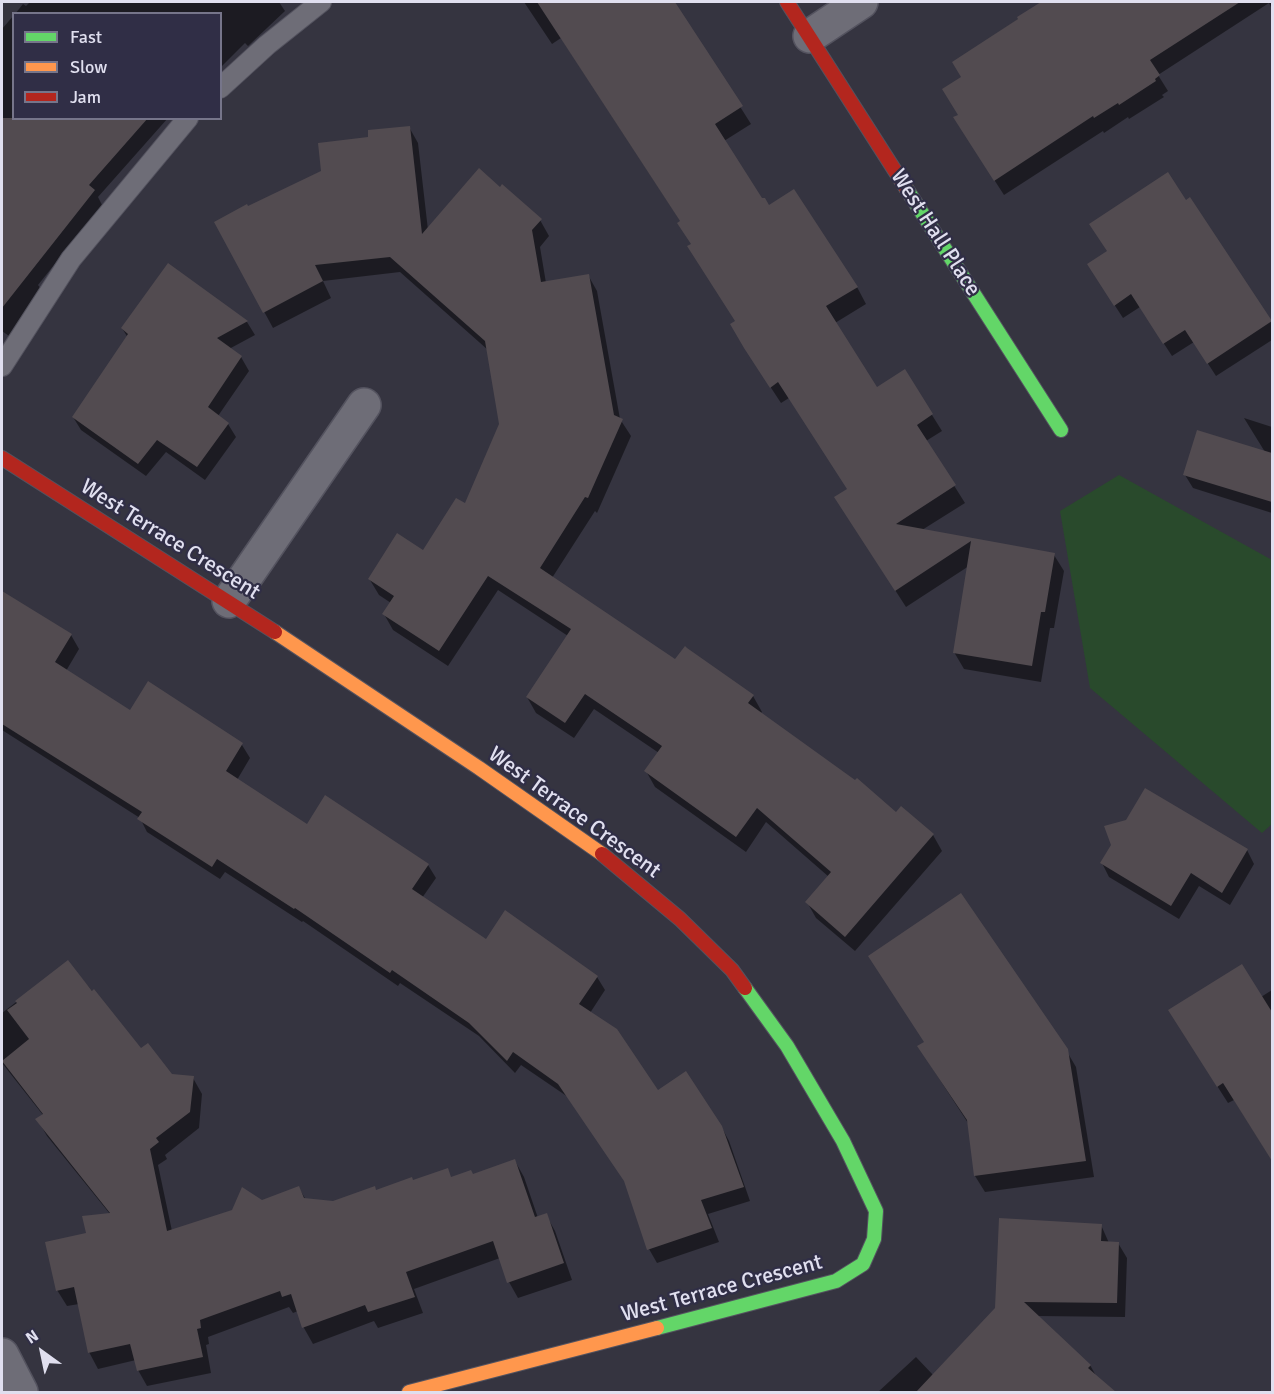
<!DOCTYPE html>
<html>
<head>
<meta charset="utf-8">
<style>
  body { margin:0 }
  #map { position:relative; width:1274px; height:1394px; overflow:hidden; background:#353440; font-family:Signika,sans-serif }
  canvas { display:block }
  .frame { position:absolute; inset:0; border:3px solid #e0dfef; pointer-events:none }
  .legend { position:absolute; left:12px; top:12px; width:210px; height:108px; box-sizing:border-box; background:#302e46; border:2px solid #76758a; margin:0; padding:8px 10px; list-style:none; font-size:18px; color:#e0dfef }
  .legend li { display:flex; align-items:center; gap:12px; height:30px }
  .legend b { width:30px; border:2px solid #76758a }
  .north { position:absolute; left:12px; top:1322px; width:60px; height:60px; -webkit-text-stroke:4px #302e46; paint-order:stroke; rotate:327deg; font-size:16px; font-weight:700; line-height:24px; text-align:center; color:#e0dfef }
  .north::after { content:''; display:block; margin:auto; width:21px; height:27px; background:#e0dfef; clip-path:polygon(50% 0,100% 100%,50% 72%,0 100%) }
</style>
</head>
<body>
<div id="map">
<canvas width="1274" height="1394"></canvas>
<div class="frame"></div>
<ul class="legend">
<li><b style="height:8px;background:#63d668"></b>Fast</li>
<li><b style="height:8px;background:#ff974d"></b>Slow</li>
<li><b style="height:8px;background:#b3261e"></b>Jam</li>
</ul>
<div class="north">N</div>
</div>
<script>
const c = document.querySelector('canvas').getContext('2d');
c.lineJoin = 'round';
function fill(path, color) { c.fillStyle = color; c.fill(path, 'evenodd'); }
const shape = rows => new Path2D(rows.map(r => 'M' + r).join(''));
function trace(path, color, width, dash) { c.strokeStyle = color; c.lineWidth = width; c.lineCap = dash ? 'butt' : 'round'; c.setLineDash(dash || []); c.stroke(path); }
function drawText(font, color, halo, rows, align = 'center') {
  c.font = font + ' Signika,sans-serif'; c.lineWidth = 4.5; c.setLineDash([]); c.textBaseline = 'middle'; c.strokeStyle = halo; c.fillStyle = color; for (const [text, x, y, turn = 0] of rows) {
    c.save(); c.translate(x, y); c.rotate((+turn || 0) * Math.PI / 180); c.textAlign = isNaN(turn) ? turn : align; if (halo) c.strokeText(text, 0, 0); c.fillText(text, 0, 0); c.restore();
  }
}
const green = shape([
  [1119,475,1272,560,1272,824,1262,833,1090,688,1060,511]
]);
const shadow = shape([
  [30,2,279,2,285,11,248,46,245,43,220,68,220,14,15,14,23,4,26,6],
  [524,2,640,2,656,25,679,10,751,124,724,141,761,200,857,287,866,304,835,323,877,389,932,415,942,431,926,441,965,503,922,530,1054,555,1064,571,1054,628,1050,628,1041,682,964,669,954,652,969,566,906,607,846,514,849,490,789,398,781,403,756,365,737,322,681,222,561,38,552,44],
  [1044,2,1063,2,1073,17,1097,2,1272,2,1272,9,1269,3,1158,75,1168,91,1162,95,1164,97,1129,119,1128,117,1104,133,1103,131,1004,195,964,133,959,115,962,78,954,62],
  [14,15,14,118,168,118,98,197,102,205,38,285,41,289,9,336,2,331,2,29],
  [409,127,418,143,428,230,540,220,549,236,540,247,546,283,588,275,597,291,620,419,631,436,597,513,595,511,552,578,676,661,753,696,762,712,760,714,896,814,933,835,942,851,855,951,816,918,807,902,829,877,766,822,746,852,655,787,646,771,659,753,594,709,574,738,536,713,527,697,568,636,498,590,448,666,393,630,384,614,391,603,379,595,370,580,423,552,465,505,501,424,488,350,400,272,323,281,331,298,273,328,216,223,322,172,370,139],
  [1189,199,1272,324,1272,340,1216,376,1194,342,1172,356,1140,307,1123,318,1097,278],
  [168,265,247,322,255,335,229,349,241,357,249,371,218,416,228,424,236,437,205,480,166,452,146,476,81,430,73,417,128,338,122,328],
  [1244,418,1272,427,1272,513,1193,488,1185,475,1265,452],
  [2,593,71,635,79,649,66,671,130,712,148,684,242,745,250,758,237,780,307,826,428,865,436,878,422,898,486,941,597,977,605,990,590,1013,658,1092,721,1126,729,1141,750,1201,708,1214,719,1242,657,1263,649,1249,627,1184,568,1097,521,1065,515,1073,479,1036,400,983,398,986,303,921,302,922,225,872,220,879,147,832,140,818,2,730],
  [1247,850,1254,864,1230,905,1199,886,1179,919,1109,877,1102,863],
  [68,962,141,1050,171,1076,193,1078,202,1094,199,1128,165,1155,167,1159,158,1165,172,1231,299,1188,306,1200,334,1203,413,1182,473,1176,515,1161,524,1177,538,1218,546,1215,555,1231,572,1280,518,1298,509,1282,500,1258,414,1289,423,1313,378,1328,374,1321,313,1344,304,1328,298,1311,293,1313,289,1307,208,1337,209,1344,206,1345,211,1373,147,1386,138,1370,136,1360,98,1369,89,1352,79,1304,67,1306,57,1290,88,1234,110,1214,47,1136,37,1119,43,1115,2,1063,2,1013],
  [1272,990,1272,1160,1234,1100,1228,1103,1180,1028,1261,997],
  [925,1043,1066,1050,1076,1067,1094,1177,985,1192,975,1176,968,1123,929,1063],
  [1101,1225,1109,1243,1118,1243,1127,1258,1125,1317,1037,1316,1090,1365,1105,1392,878,1392,916,1357,934,1376]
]);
const building = shape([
  [537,2,675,2,743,106,715,124,762,198,765,198,769,205,794,189,858,287,826,306,877,387,905,369,933,414,917,425,956,485,896,524,1055,553,1045,612,1041,612,1032,666,953,653,971,541,895,591,834,497,847,489,778,382,770,388,744,348,730,324,735,321,687,246,691,244,677,223,680,221],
  [1041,2,1240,2,1150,60,1160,75,1155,79,1156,81,1119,105,1118,103,1094,118,1093,116,994,181,953,117,958,115,942,89,961,77,952,62,1018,19,1017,17],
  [2,118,148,118,89,185,95,190,2,308],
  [410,126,422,234,479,168,500,187,502,184,542,219,532,230,541,282,589,274,614,415,623,419,588,498,585,497,540,568,675,659,685,646,687,648,754,695,748,703,855,780,857,778,896,812,901,806,934,834,845,937,805,902,831,872,757,808,736,837,644,771,662,746,585,694,565,723,526,697,571,629,488,576,439,651,382,614,394,596,368,579,397,533,423,550,456,498,465,503,499,424,485,341,390,257,315,265,323,281,263,313,214,222,247,204,248,206,321,171,318,143,368,137,368,130],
  [1168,172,1186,200,1190,197,1272,321,1207,364,1185,330,1163,344,1131,294,1114,306,1087,264,1107,251,1089,224],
  [168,263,248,321,217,338,242,356,208,407,229,423,197,467,157,440,138,464,72,417,128,334,121,328],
  [1197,430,1272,453,1272,502,1183,475],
  [2,591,72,634,55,662,130,710,148,681,243,743,226,771,307,824,325,795,429,864,412,889,486,939,505,910,598,976,579,1004,617,1029,658,1090,686,1071,722,1126,744,1187,701,1200,712,1228,647,1250,624,1181,558,1084,513,1052,507,1061,469,1023,392,970,390,973,295,908,294,909,217,859,212,867,137,819,142,812,2,724],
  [1145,788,1248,849,1222,893,1191,873,1171,906,1100,863,1111,845,1104,826,1126,820],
  [961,893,1068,1049,1086,1161,974,1176,967,1120,917,1046,924,1042,868,956],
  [68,960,92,991,94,989,141,1048,148,1043,172,1074,194,1076,190,1112,156,1138,159,1142,150,1149,167,1231,232,1210,242,1187,262,1200,299,1186,304,1198,333,1201,375,1186,376,1190,412,1177,413,1180,448,1168,451,1177,471,1170,473,1174,515,1159,535,1217,547,1213,564,1263,507,1283,493,1241,406,1272,415,1297,368,1312,365,1305,302,1328,291,1294,282,1297,280,1291,200,1320,201,1328,197,1329,203,1357,137,1371,130,1344,88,1353,74,1287,56,1291,45,1242,86,1233,82,1216,110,1213,35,1119,43,1114,2,1061,29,1039,7,1010,17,1003,15,1001],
  [1242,964,1272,1012,1272,1161,1223,1083,1217,1087,1168,1010],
  [999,1218,1102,1224,1101,1241,1119,1242,1117,1303,1024,1302,1091,1365,1088,1368,1116,1392,916,1392,995,1308]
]);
const lane = shape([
  [220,88,267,45,321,2],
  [2,366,71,259,188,118]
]);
const street = shape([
  [810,36,861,2],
  [229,601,364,405],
  [2,1355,21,1392]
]);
const fast = shape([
  [906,188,1061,430],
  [657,1328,836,1281,863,1264,874,1239,876,1211,843,1141,787,1046,745,988]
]);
const slow = shape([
  [275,632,479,768,602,854],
  [409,1392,657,1328]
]);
const jam = shape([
  [787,2,906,188],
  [2,458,275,632],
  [602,854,680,919,732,970,745,988]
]);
const streetNames = [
  ["West Hall Place",935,233,57],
  ["West Terrace Crescent",170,540,32],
  ["West Terrace Crescent",574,813,36],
  ["West Terrace Crescent",722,1289,-15]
];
fill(green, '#294a2c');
fill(shadow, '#0007');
fill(building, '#524b50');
trace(lane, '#54535f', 22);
trace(street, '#54535f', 36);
trace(fast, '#54535f', 16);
trace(slow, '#54535f', 16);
trace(jam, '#54535f', 16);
trace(lane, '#6e6d77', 20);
trace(street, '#6e6d77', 33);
trace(fast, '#63d668', 14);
trace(slow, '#ff974d', 14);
trace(jam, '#b3261e', 14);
drawText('22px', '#e0dfef', '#302e46', streetNames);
</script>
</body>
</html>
